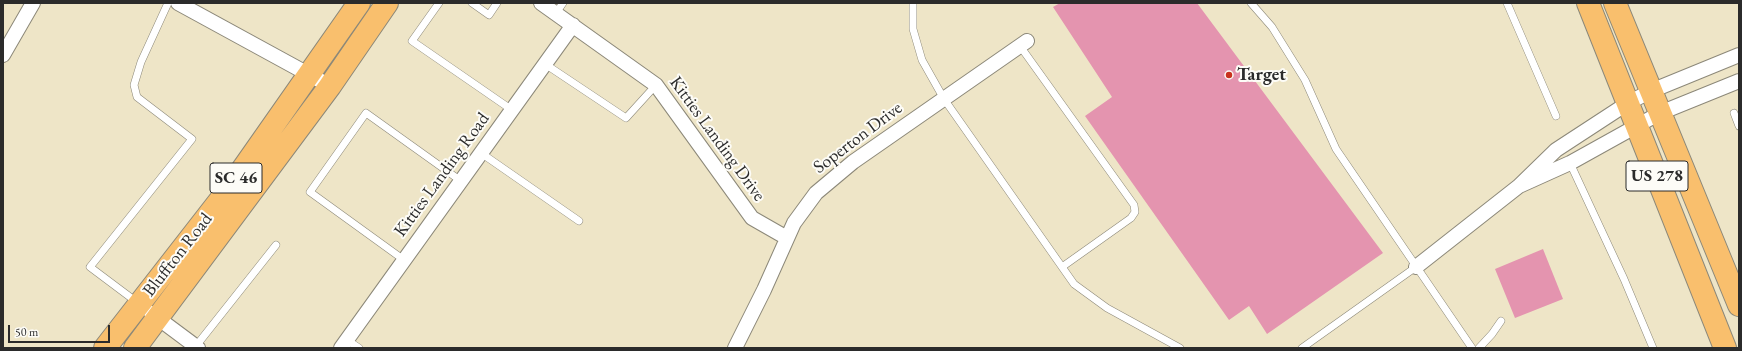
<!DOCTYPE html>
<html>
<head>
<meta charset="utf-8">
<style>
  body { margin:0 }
  #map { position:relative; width:1742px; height:351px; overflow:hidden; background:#eee5c7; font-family:"EB Garamond",serif }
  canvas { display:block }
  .frame { position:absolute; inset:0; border:4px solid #2b2b2b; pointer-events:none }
  .scale { position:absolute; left:8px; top:325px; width:102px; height:18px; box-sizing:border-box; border:2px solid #2b2b2b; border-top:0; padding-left:5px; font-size:12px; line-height:14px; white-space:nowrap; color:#2b2b2b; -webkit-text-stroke:3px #fdfcf7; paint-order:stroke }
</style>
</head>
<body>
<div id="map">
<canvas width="1742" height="351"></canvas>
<div class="frame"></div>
<div class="scale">50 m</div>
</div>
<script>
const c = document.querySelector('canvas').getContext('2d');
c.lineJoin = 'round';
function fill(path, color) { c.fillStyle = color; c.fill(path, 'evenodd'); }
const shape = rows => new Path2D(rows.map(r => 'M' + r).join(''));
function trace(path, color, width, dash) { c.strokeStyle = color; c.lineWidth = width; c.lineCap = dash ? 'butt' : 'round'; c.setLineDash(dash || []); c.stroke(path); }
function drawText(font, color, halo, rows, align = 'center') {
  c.font = font + ' "EB Garamond",serif'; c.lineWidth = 4; c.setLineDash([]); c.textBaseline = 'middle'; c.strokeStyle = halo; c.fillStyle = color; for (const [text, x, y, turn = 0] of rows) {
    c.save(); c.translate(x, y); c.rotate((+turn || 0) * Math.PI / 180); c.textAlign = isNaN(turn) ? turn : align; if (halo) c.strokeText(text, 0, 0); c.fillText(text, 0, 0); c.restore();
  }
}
const building = shape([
  [1060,3,1197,3,1383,253,1267,334,1249,306,1229,320,1085,116,1112,97,1053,7],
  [1543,249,1563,299,1515,318,1495,269]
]);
const lane = shape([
  [439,3,412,41,512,110],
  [472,3,489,15,497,3],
  [913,3,913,29,922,60,944,99,1074,284,1107,308,1180,348],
  [1251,3,1272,27,1305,80,1336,149,1472,348],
  [1507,3,1556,116],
  [556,13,563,3],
  [1020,46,1134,205,1135,212,1131,218,1062,267],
  [545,64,626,118,656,85],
  [1734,113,1739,126],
  [481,153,579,221],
  [1570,163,1624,279,1653,348],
  [404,260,310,192,366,113,461,181],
  [138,303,90,267,192,139,137,97,134,85,141,62,168,3],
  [347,340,359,348],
  [196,346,276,245],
  [1302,348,1416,267],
  [1479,348,1492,334,1501,321]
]);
const street = shape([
  [178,3,330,86],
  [541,3,656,85,752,218,787,238],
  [3,55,33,3],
  [1739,55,1651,91,1628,103,1556,150,1519,186,1570,163,1660,113,1739,81],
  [1416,267,1519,186],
  [151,313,198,348],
  [341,348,573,25],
  [735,348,764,290,794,223,816,193,853,162,1027,41]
]);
const primary = shape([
  [105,348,228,190,359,3],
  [135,348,330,86,387,3]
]);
const highway = shape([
  [1588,3,1725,348],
  [1615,3,1739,305]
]);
const markers = [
  [1229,75,4,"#c8321e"]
];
const shields = [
  [1657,176,62],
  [236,178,52]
];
const shieldNames = [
  ["US 278",1657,176],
  ["SC 46",236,178]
];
const poiNames = [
  ["Target",1237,75]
];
const streetNames = [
  ["Soperton Drive",858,138,-37],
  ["Kitties Landing Drive",717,139,54],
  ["Kitties Landing Road",442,175,-54],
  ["Bluffton Road",178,255,-52]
];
fill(building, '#e494af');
trace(lane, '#8c8879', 8);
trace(street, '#8c8879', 16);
trace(primary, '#8c8879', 24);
trace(highway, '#8c8879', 24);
trace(lane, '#fff', 7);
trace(street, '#fff', 14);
trace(primary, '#f9bf6d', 22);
trace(highway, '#f9bf6d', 22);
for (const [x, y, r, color] of markers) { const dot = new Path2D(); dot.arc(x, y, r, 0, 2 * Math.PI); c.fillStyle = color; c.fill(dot); trace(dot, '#fdfcf7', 1.5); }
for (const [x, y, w] of shields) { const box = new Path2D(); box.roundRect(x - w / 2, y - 15, w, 30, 3); c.fillStyle = '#fdfcf7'; c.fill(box); trace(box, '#2b2b2b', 1); }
drawText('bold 17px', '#2b2b2b', null, shieldNames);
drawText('bold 18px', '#2b2b2b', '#fdfcf7', poiNames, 'left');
drawText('18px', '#2b2b2b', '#fdfcf7', streetNames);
</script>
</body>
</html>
